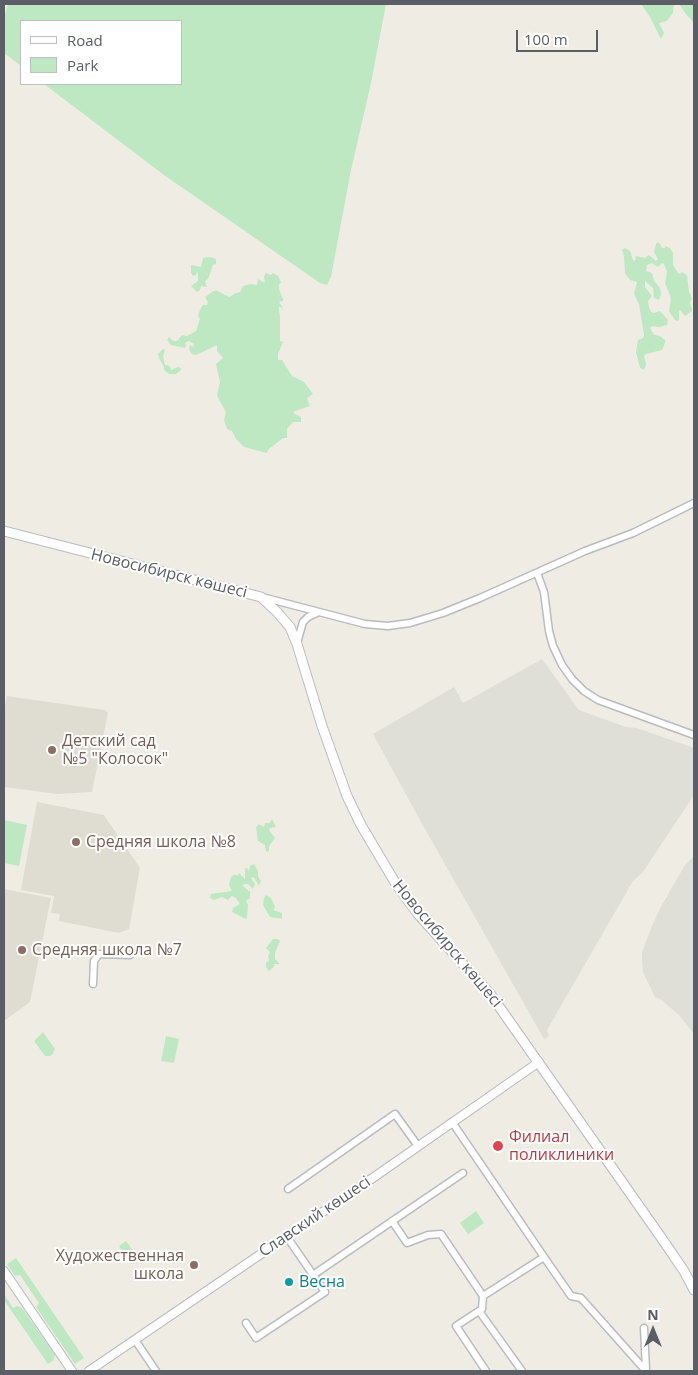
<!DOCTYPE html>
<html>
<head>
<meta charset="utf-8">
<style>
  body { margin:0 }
  #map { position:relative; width:698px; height:1375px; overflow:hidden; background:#efede3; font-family:"Open Sans",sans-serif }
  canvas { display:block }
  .frame { position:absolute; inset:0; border:5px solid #5b5f65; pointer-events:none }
  .legend { position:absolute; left:20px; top:20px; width:162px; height:65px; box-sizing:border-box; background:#fff; border:1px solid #bdbfc1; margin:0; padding:6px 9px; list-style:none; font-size:15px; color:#5b5f65 }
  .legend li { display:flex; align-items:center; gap:10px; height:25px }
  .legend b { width:25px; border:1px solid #bdbfc1 }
  .north { position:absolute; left:628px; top:1305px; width:50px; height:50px; -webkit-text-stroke:4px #fff; paint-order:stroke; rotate:0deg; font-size:14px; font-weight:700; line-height:20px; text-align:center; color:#5b5f65 }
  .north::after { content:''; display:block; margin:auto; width:18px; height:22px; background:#5b5f65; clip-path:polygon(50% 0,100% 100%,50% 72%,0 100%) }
  .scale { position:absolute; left:516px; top:30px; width:82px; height:22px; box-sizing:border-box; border:2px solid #5b5f65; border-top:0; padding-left:6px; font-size:15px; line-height:18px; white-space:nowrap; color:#5b5f65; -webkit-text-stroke:4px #fff; paint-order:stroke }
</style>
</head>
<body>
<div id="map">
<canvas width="698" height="1375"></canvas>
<div class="frame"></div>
<ul class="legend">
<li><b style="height:6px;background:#fff"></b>Road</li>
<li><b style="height:14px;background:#bee8c2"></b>Park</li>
</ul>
<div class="north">N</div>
<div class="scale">100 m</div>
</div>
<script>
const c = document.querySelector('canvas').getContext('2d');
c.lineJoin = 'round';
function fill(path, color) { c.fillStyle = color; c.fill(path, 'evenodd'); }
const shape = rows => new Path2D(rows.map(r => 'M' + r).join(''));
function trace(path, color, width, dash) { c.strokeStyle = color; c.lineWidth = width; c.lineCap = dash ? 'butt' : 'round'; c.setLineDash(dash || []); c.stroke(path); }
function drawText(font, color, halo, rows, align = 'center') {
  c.font = font + ' "Open Sans",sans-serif'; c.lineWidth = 4; c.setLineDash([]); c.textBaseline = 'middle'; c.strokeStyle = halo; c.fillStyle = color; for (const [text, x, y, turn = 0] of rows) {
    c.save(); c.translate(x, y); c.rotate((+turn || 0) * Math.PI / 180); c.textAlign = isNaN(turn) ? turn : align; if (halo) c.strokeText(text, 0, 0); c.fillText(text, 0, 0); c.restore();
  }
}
const industrial = shape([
  [542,659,579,710,626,727,637,728,694,748,694,795,643,872,633,881,547,1030,549,1036,544,1039,421,822,373,734,454,687,463,703],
  [694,856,694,1034,679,1015,660,999,655,997,643,972,642,962,642,953,650,931,659,910,685,865]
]);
const education = shape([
  [7,696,105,710,108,713,92,792,57,794,4,787,4,711],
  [37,802,104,815,140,868,129,929,119,933,59,921,60,914,51,913,54,896,21,890],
  [4,889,51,898,30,1002,4,1021]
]);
const green = shape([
  [8,4,386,4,371,83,351,170,331,277,327,285,320,283,164,175,44,84,181,84,181,21,21,21,21,66,4,53,4,18],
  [641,4,674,4,673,13,667,21,659,23,664,33,661,39,650,17],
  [679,4,694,4,694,23,685,13],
  [658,242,660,244,662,248,665,248,665,246,670,248,673,253,673,265,678,273,680,274,682,272,687,275,689,292,692,298,690,303,692,309,692,311,685,316,680,310,679,311,679,320,677,321,675,320,669,311,671,298,665,283,667,272,664,264,662,263,658,267,652,263,647,265,646,271,652,273,654,281,660,288,661,294,659,300,654,298,653,288,645,281,645,287,652,296,648,301,649,307,651,312,654,313,660,311,668,320,667,325,660,327,652,326,650,328,654,335,660,336,665,340,665,343,662,350,646,354,644,356,646,365,644,370,640,368,636,352,638,340,643,338,644,335,639,304,634,294,637,282,630,280,625,273,624,257,622,250,625,248,630,251,633,260,635,261,636,256,645,258,649,255,656,261,658,259,654,252,656,244],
  [210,257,216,259,216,264,213,265,208,279,205,281,207,287,201,286,200,290,197,292,191,286,198,281,198,273,197,272,196,275,193,276,191,273,191,265,201,267,203,258],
  [266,273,271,275,273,273,278,276,281,282,279,285,279,289,283,299,283,301,279,302,283,308,279,307,279,311,280,317,280,341,283,342,278,354,278,360,282,360,292,376,304,382,313,394,307,398,310,406,295,411,293,413,301,417,301,422,293,422,287,429,287,438,283,438,269,449,267,453,244,447,236,439,232,431,227,429,224,420,226,412,217,396,220,382,216,364,223,358,217,351,217,345,196,355,192,354,189,349,190,345,193,347,194,344,189,341,185,343,186,345,185,348,171,345,167,340,169,337,173,341,177,341,182,335,187,336,196,331,200,319,198,316,200,310,203,305,207,305,208,302,205,297,212,292,216,290,229,297,236,293,240,292,243,286,251,284,257,285,258,279,265,283,264,276],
  [163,349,165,350,163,356,165,365,170,366,171,370,178,367,182,369,176,374,169,374,164,370,164,367,159,358,158,354],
  [272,819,276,827,270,828,269,830,275,838,269,846,269,851,266,852,265,845,258,841,256,827,259,824,264,827,265,823,270,823],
  [4,820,27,825,19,866,4,863],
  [254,864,258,871,258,876,261,881,259,886,255,879,253,877,251,878,255,884,253,889,248,884,244,884,243,886,250,892,250,898,246,901,248,905,247,918,246,919,232,912,233,908,240,904,236,898,232,896,228,900,222,897,214,900,210,898,211,894,232,891,229,885,231,877,234,875,238,875,239,873,245,879,245,868,247,868,249,871,250,866],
  [266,895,271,898,274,904,275,907,273,910,282,913,282,919,270,917,263,905,264,898],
  [273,939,278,939,280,941,275,953,275,959,280,964,274,964,274,967,269,971,266,967,266,963,269,960,268,956,270,952,266,948],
  [43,1032,55,1049,53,1054,50,1056,45,1056,34,1041],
  [166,1036,179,1039,174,1063,161,1061],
  [476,1211,484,1223,468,1234,460,1223],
  [126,1241,139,1259,131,1264,119,1246],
  [16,1258,84,1358,75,1364,36,1307,39,1303,20,1275,15,1276,7,1264],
  [4,1294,13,1308,17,1306,22,1308,55,1355,54,1360,48,1364,4,1300]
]);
const minor = shape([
  [537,573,544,592,549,631,553,646,562,665,572,679,584,691,598,700,694,735],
  [262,597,365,624,388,626,410,623,443,613,480,598,585,551,633,533,694,503],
  [297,643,303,622,308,617,319,612],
  [93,984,94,961,99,954,130,955],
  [452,1122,544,1257,483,1296,482,1309,456,1326,486,1371],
  [288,1189,395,1114,418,1146],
  [392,1221,407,1243,428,1235,441,1234,483,1296],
  [544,1257,571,1296,581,1298,646,1371],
  [313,1275,463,1173],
  [479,1311,522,1371],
  [246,1323,256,1338,325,1292,287,1237],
  [644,1328,646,1370],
  [135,1340,156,1371]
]);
const tertiary = shape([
  [4,1271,72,1371],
  [89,1371,377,1175,539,1062]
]);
const secondary = shape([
  [4,531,261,597,277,612,290,627,297,644,322,726,347,796,361,825,396,884,418,914,491,995,665,1243,684,1271,694,1290]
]);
const markers = [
  [52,750,5,"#8d6e63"],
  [76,842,5,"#8d6e63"],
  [22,950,5,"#8d6e63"],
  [498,1146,6,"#e0444e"],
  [194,1265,5,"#8d6e63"],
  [289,1282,5,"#0f9aa8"]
];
const streetNames = [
  ["Новосибирск көшесі",169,574,14],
  ["Новосибирск көшесі",447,944,50],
  ["Славский көшесі",315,1217,-34]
];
const educationNames = [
  ["Детский сад",62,741],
  ["№5 \"Колосок\"",62,759],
  ["Средняя школа №8",86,842],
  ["Средняя школа №7",32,950],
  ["Художественная",184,1256,"right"],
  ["школа",184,1274,"right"]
];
const healthNames = [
  ["Филиал",509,1137],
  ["поликлиники",509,1155]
];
const cultureNames = [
  ["Весна",299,1282]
];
fill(industrial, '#dfdfd8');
fill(education, '#dfddd2');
fill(green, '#bee8c2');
trace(minor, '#b8bbc0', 9);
trace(tertiary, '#b8bbc0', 10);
trace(secondary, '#b9bcc2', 11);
trace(minor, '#fff', 6);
trace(tertiary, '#fff', 8);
trace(secondary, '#fff', 9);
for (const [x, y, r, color] of markers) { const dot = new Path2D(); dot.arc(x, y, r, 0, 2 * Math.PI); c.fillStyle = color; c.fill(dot); trace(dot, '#fff', 2); }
drawText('16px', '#5b5f65', '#fff', streetNames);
drawText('16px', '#785e54', '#fff', educationNames, 'left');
drawText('16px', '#be3a42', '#fff', healthNames, 'left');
drawText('16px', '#0d838f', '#fff', cultureNames, 'left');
</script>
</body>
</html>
